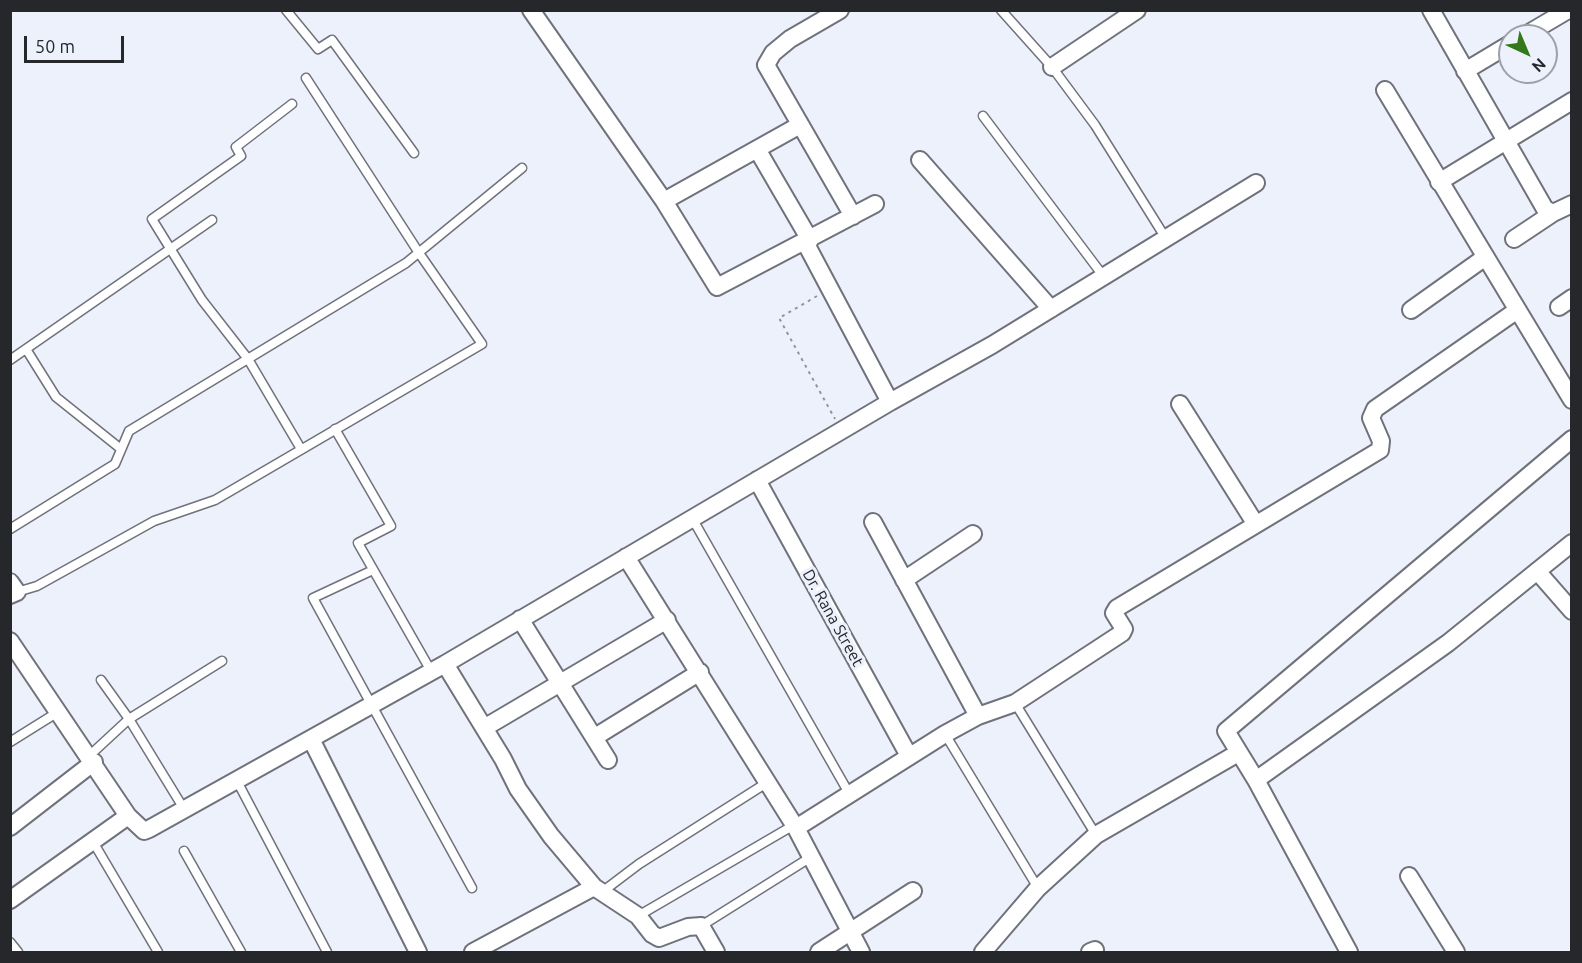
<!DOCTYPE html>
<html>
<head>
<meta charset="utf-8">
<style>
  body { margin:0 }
  #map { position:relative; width:1582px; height:963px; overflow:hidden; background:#edf1fb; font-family:Ubuntu,sans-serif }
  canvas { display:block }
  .frame { position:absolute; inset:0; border:12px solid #26272b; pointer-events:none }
  .north { position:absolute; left:1498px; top:24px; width:60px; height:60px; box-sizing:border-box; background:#edf1fb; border:2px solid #9da0a8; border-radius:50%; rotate:136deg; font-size:16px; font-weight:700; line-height:24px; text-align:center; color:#26272b }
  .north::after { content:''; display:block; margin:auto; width:21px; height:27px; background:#33781a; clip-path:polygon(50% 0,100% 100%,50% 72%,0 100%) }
  .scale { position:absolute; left:24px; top:36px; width:100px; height:27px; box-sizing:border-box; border:3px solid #26272b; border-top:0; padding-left:8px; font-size:18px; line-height:21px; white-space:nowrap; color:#26272b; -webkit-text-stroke:4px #edf1fb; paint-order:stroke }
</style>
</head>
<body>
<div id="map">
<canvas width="1582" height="963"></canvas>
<div class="frame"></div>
<div class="north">N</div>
<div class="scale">50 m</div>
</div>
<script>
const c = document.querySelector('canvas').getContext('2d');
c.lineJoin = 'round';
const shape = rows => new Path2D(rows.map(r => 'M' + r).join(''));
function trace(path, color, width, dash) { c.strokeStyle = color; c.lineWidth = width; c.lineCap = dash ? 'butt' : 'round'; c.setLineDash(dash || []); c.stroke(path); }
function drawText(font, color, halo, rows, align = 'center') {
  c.font = font + ' Ubuntu,sans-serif'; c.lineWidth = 6; c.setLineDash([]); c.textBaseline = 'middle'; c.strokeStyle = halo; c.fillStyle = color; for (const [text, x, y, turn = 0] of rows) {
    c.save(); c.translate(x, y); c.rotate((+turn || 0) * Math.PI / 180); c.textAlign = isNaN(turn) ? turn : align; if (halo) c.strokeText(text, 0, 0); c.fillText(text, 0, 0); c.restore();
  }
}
const path = shape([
  [817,296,779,318,835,419]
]);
const lane = shape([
  [286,10,318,49,332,40,414,153],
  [1001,10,1052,67,1095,125,1165,237],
  [292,104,236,147,241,156,152,219,202,300,248,359,301,449],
  [983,116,1104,277],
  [26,349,56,397,121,449],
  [10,360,212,220],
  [335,429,391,526,358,543,431,671],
  [692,518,850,795],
  [10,529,115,464,129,431,406,263,522,168],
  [373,570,313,598,472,888],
  [17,592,37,586,154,521,215,500,482,344,419,253,306,78],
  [101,680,129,719,184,809],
  [1015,703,1096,835],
  [945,734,1038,888],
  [10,742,58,712],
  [89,756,129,719,222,661],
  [237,781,327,952],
  [92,840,158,952],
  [184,851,241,952],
  [602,892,639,864,768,782],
  [638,916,794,825],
  [701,926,811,857],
  [10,942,18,952]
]);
const street = shape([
  [531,10,664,201,717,287,875,204],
  [840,10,790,39,773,53,766,65,853,216],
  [1431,10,1545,209,1553,213,1572,204],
  [1524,36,1568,10],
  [1052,67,1137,10],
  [1465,71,1510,44],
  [1385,90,1572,400],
  [757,149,810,240],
  [920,160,1051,309],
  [1439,182,1572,101],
  [664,201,800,125],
  [1514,239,1553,213],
  [805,242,890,402],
  [1559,307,1572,298],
  [1411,310,1484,258],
  [1180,404,1255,523],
  [757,480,909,756],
  [873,522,978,716],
  [626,557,796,828,861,952],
  [1537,571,1572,611],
  [904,580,973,534],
  [10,582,17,592,10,595],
  [520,619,608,760],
  [10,641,128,816,144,831,149,829,445,664,890,402,992,345,1256,183],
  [445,664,503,759,518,789,551,836,594,887,638,916,652,934,659,938,688,927,701,926,716,952],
  [484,728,667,620],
  [595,737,700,672],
  [311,739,418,952],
  [1256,780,1448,643,1572,543],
  [10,827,94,762],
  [796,828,945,734,978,716,1015,703,1122,633,1124,629,1114,613,1117,608,1380,450,1381,441,1371,418,1375,409,1516,311],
  [1409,876,1456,952],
  [10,900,128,816],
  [473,952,594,887],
  [819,952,913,891],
  [983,952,1038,888,1096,835,1238,753],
  [1090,952,1095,950],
  [1349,952,1256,780,1226,731,1572,439]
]);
const streetNames = [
  ["Dr. Rana Street",833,618,61]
];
trace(lane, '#6f727b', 11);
trace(street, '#6f727b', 20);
trace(path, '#91949b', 2, [3, 4.5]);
trace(lane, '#fff', 8);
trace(street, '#fff', 16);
drawText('16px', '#26272b', '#edf1fb', streetNames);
</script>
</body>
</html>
